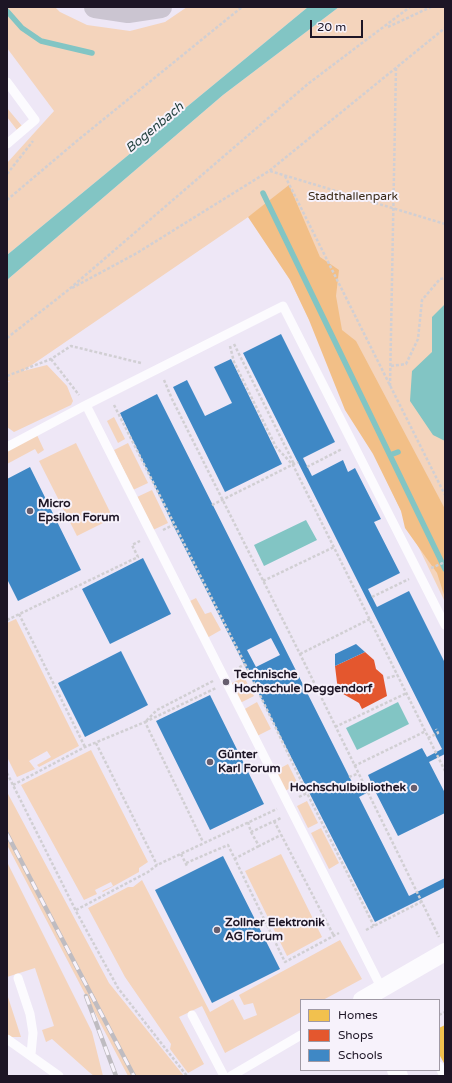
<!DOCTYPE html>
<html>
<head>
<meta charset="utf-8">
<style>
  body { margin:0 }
  #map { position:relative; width:452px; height:1083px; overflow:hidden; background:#eee7f6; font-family:"Varela Round",sans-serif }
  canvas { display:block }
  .frame { position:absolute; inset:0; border:8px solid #1d1525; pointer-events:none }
  .legend { position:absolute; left:300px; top:999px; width:140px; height:72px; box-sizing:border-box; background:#f7f2fb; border:1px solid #a09aa5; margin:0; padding:5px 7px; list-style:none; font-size:12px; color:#1d1525 }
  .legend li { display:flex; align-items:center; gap:8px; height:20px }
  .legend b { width:20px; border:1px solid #a09aa5 }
  .scale { position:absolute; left:310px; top:20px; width:53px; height:18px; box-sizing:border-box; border:2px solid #1d1525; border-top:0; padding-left:5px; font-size:12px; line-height:14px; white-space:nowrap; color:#1d1525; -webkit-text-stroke:3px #f7f2fb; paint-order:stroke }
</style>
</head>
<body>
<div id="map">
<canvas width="452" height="1083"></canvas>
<div class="frame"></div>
<ul class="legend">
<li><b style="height:11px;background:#f2c14e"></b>Homes</li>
<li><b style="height:11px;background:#e4572e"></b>Shops</li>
<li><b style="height:11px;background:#3f88c5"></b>Schools</li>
</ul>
<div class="scale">20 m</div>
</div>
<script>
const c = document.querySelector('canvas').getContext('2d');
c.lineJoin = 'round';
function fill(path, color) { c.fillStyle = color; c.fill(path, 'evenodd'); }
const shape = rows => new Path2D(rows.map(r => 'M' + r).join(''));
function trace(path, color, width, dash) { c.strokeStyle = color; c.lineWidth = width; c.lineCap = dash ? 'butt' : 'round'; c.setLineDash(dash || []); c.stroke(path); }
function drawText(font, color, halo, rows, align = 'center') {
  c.font = font + ' "Varela Round",sans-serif'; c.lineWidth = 4; c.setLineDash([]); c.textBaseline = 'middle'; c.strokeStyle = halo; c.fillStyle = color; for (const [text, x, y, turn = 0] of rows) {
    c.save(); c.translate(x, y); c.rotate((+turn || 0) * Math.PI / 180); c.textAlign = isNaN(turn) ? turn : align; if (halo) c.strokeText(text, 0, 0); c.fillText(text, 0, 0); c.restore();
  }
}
const green = shape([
  [7,7,55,7,60,12,87,25,130,31,165,22,187,7,308,7,7,255,7,163,54,111,7,48],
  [339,7,445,7,445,602,257,211,23,371,47,365,67,386,73,401,71,405,14,432,7,427,7,383,10,381,7,382,7,280,223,95],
  [7,108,22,126,17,130,7,117],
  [114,417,125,439,118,443,107,421],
  [37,435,44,450,38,454,35,449,7,464,7,451],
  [76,443,113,518,77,536,39,461],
  [128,443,148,483,133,490,114,450],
  [152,490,168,523,153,530,137,497],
  [196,598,205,614,211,612,221,630,207,638,188,602],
  [16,619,79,746,39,767,37,765,51,757,47,751,29,761,35,769,17,777,7,757,7,623],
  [244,677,254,696,240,703,230,684],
  [257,702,271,729,257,736,243,710],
  [91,750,148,862,139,868,139,872,103,892,102,891,113,886,111,882,95,890,97,894,84,900,21,785],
  [288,764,298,784,285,791,275,771],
  [7,792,109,983,184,1076,128,1076,7,845],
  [307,801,318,823,308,828,297,806],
  [321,828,339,863,329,869,311,833],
  [281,854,322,937,287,956,245,871],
  [7,862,92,1032,103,1076,94,1076,89,1072,52,1039,46,1042,42,1030,54,1026,35,968,7,977],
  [142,880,210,1012,233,999,244,1020,257,1015,253,1003,244,1005,239,995,340,940,362,979,323,1000,301,1000,301,1012,225,1053,202,1006,179,1017,204,1064,188,1073,170,1049,171,1044,125,977,88,908,128,887,133,887],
  [7,994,21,1037,7,1037]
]);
const forest = shape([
  [289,185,320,257,339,270,336,296,342,330,356,341,445,509,445,598,437,573,405,528,401,511,373,454,345,410,309,320,290,280,248,217]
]);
const water = shape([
  [308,7,339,7,223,95,7,280,7,255],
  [445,304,445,441,433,435,410,401,412,371,432,352,432,317],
  [306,520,317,540,264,566,254,545],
  [398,702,409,724,357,750,346,728]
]);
const homes = shape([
  [445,1025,445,1065,439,1054,439,1028]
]);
const shops = shape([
  [365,652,374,660,376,669,383,675,387,696,362,709,359,703,338,691,335,666]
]);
const schools = shape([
  [281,334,335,442,303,458,312,476,343,460,348,472,355,468,381,519,374,522,400,573,368,589,377,607,409,591,445,663,445,754,429,762,445,793,445,813,398,836,374,789,359,797,409,896,445,878,445,887,375,922,173,525,120,413,157,394,357,792,372,784,368,775,422,748,427,757,442,749,243,353],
  [271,638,280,655,256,667,247,650],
  [231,359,282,464,225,492,173,387,187,380,205,416,232,403,214,367],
  [30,467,81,570,18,601,7,579,7,479],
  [143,558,171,614,110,644,82,589],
  [356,644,365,652,335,666,335,654],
  [121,651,148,705,85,737,58,683],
  [210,695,264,804,210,830,156,721],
  [223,856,280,969,212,1003,155,890]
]);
const stream = shape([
  [7,11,22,28,41,41,92,53],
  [263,193,445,569],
  [390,455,398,452]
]);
const path = shape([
  [388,27,431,7],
  [270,171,445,224],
  [7,174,33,141],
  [285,176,445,495],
  [7,200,78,140,242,7],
  [72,288,137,253,269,171,445,28],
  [7,338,67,291,309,83,410,7],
  [234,344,294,464],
  [230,346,234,362,276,447,293,465,445,771],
  [51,359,79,395],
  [391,366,406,364,418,339,422,300,440,279,445,278],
  [7,376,51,359,71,346,141,363],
  [164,380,172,399,300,654,439,937],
  [390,386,396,68],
  [114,405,245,664,307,793,374,926],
  [307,467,342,449],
  [212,505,298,462],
  [163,530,173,525],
  [431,568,445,562],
  [263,581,334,547],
  [372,597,409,579],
  [19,614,85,747],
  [7,620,138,557,132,545,140,541],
  [300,654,370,619],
  [235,670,245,664],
  [387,678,398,675],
  [213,681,157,710,145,722,216,688],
  [335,727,407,693],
  [428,738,438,733,436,729],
  [96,743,157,865],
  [354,766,426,731],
  [7,773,77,913,118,988,187,1076],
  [349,777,357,774],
  [13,785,85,747,145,722,203,842],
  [299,797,309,792],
  [274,821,334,936],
  [248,822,251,832,281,818],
  [251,832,259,846,281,835],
  [181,854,187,866],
  [234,859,259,846],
  [186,863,228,845,285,962,339,933],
  [76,910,148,872,157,865,277,809],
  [366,930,421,902],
  [439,1015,445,1012]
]);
const lane = shape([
  [7,82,35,120,7,144],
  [7,447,86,405],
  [18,978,30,1014,33,1033,31,1054],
  [382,989,86,405,283,306,445,625],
  [192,1015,224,1076],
  [7,1039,59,1076],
  [439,1066,444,1076],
  [231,1076,301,1035]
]);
const street = shape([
  [362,1000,445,952],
  [396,1070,399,1076]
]);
const highway = shape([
  [95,7,128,12,161,7]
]);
const rail = shape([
  [7,834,134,1076],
  [86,996,116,1076]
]);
const markers = [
  [30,511,4,"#665e6e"],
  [226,682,4,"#665e6e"],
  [210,762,4,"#665e6e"],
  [414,788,4,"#665e6e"],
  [217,930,4,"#665e6e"]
];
const parkNames = [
  ["Stadthallenpark",353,197]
];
const poiNames = [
  ["Micro",38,504],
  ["Epsilon Forum",38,518],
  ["Technische",234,675],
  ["Hochschule Deggendorf",234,689],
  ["Günter",218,755],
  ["Karl Forum",218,769],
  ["Hochschulbibliothek",406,788,"right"],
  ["Zollner Elektronik",225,923],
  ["AG Forum",225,937]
];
const waterNames = [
  ["Bogenbach",155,128,-40]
];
fill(green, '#f4d4bc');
fill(forest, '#f2bf87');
fill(water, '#82c5c4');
fill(homes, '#f2c14e');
fill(shops, '#e4572e');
fill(schools, '#3f88c5');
trace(stream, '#82c5c4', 5.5);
trace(path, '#d1cfd3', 2.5, [3, 2]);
trace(lane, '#fcfbfe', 9);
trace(street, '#fcfbfe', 18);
trace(highway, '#cbc5d1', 22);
trace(rail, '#bfbcc1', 4.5);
trace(rail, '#f7f2fb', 3, [9]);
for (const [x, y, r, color] of markers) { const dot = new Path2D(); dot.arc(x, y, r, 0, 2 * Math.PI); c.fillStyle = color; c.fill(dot); trace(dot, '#f7f2fb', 1.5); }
drawText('12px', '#3b2b19', '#f7f2fb', parkNames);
drawText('bold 12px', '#1d1525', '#f7f2fb', poiNames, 'left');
drawText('italic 13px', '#22413e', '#f7f2fb', waterNames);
</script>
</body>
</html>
